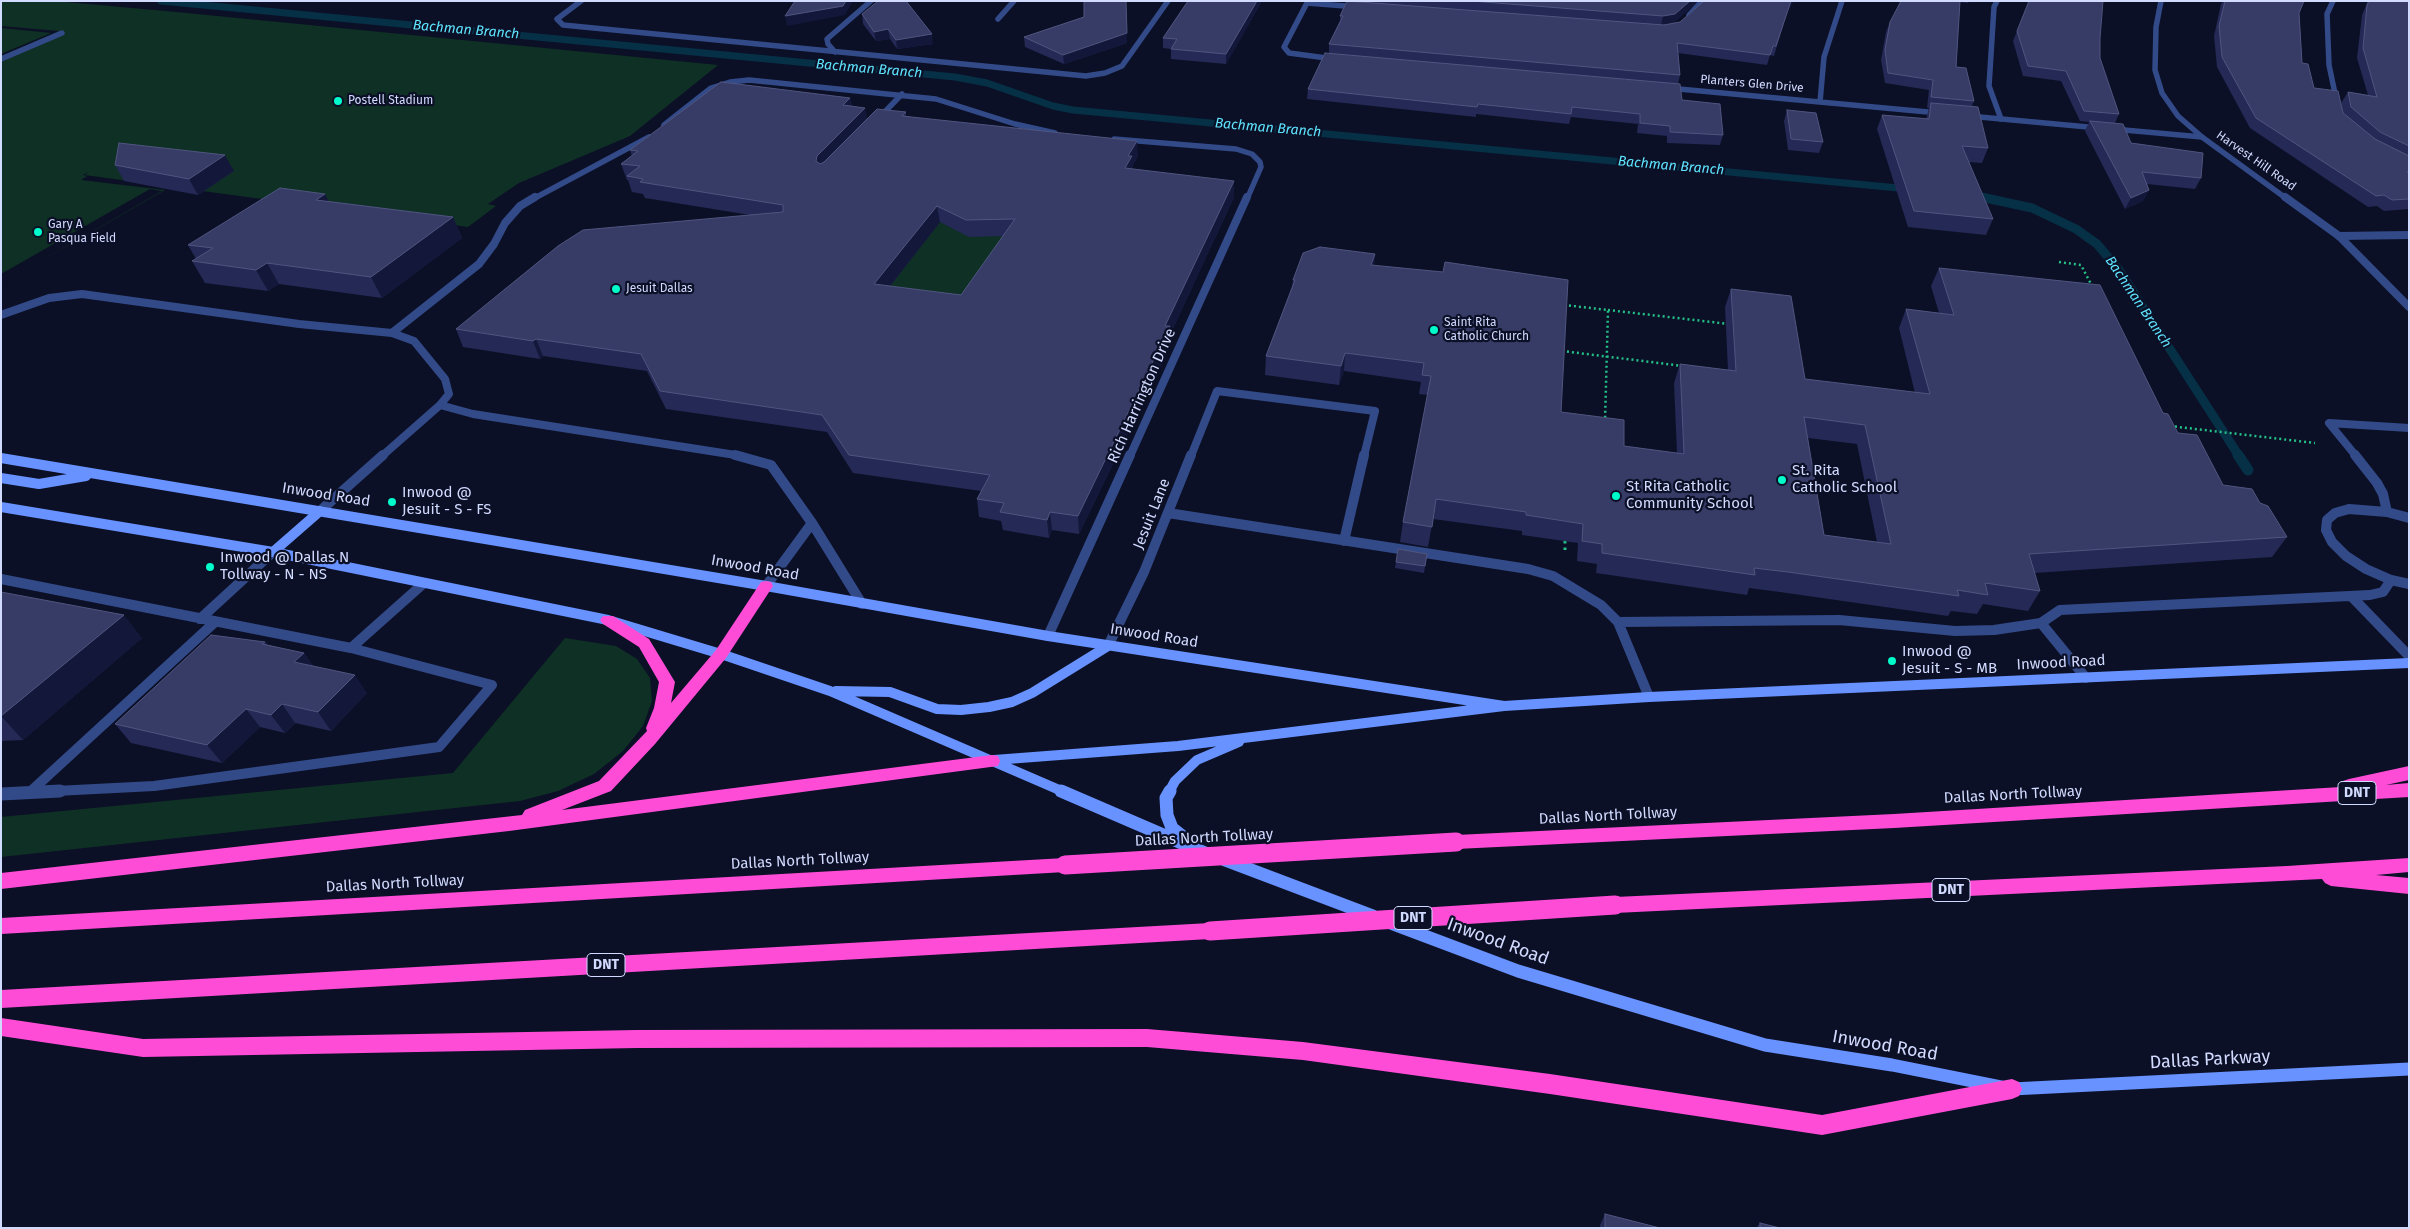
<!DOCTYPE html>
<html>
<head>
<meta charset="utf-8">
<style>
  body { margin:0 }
  #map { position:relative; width:2410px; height:1229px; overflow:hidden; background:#0c1026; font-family:"Fira Sans",sans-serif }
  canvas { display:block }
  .frame { position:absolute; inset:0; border:2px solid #d1daff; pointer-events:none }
</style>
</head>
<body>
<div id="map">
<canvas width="2410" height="1229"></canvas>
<div class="frame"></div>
</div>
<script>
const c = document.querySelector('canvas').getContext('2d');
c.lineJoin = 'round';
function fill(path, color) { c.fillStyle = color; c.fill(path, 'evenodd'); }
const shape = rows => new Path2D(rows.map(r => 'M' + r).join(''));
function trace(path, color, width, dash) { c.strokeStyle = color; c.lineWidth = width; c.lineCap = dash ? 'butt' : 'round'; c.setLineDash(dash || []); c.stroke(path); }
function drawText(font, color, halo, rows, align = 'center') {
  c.font = font + ' "Fira Sans",sans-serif'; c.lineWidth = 4.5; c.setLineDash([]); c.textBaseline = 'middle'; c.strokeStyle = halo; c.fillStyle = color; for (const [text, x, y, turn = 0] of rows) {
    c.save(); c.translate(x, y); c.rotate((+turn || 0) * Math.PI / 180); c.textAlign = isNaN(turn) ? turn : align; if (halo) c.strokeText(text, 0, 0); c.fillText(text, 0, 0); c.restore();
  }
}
const green = shape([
  [1,1,55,1,176,12,718,65,630,136,519,183,488,204,496,206,468,227,85,175,88,172,83,175,87,176,81,180,165,190,1,284,162,191,150,189,1,274,1,56,59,31,1,26],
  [1,28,51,33,1,54],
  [940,222,1019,232,962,315,876,304],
  [565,638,616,646,637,659,650,678,652,701,643,726,623,751,594,774,558,791,520,801,1,857,1,817,453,773]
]);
const streamFar2 = shape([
  [161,1,955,77,987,83,1053,106,1073,110,1909,189],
  [1970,195,1987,199]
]);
const streamFar1 = shape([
  [1981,197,2032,208,2076,229,2097,244,2119,270,2239,456]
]);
const stream = shape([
  [2238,455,2248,470]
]);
const pathFar1 = shape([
  [2059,262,2081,265,2092,286],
  [1564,305,1608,310,1605,422],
  [1608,310,1729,324],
  [1562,351,1683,366],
  [2170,426,2315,443]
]);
const path = shape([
  [1565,541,1565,554]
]);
const serviceFar3 = shape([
  [581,1,557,19,563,25,1086,76,1105,73,1122,66,1168,1],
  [1997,1,1994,7,1989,86,2001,119],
  [2333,1,2327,14,2329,65,2337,103],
  [1307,3,1358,7],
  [1689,15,1702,1],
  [835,52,828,44,827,39,871,1],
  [1,59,62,33],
  [878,119,902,94],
  [664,125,711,88,730,82,749,80,936,99,1015,124,1055,133],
  [1114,139,1236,149,1252,154,1260,162,1261,167,1247,199],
  [533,199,649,137]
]);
const serviceFar2 = shape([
  [1,315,49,298,82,294,299,324,392,333,414,341,445,379,449,394,440,405,382,456],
  [392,333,479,264,494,244,505,223,520,206,535,197],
  [440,405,473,414,742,456],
  [1130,456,1247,197],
  [1191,456,1217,391,1375,411,1364,456],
  [2356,456,2329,423,2409,428]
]);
const serviceFar1 = shape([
  [735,455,771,465,812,523,862,604],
  [2355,455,2377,483,2383,494,2387,512],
  [320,511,383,455],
  [1168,513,1528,569,1553,576,1601,605,1618,622,1649,697],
  [2409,518,2387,512,2349,509,2335,513,2327,520,2326,530,2332,542,2346,556,2366,569,2391,580,2409,584],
  [1344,541,1364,455],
  [1,579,351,648,492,685,439,747,154,786,36,792],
  [766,586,812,523],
  [2352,597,2409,656],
  [200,619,273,552],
  [1618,622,1839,620,1955,631,1994,630,2041,623,2060,610,2370,595,2383,592,2391,580],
  [2041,623,2086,678],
  [1048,636,1130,455],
  [1108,646,1144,572,1191,455],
  [351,648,424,583],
  [30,792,215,622]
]);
const service = shape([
  [1,794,60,791]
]);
const minorFar1 = shape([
  [1308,1,1284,47,1289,53,1334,59],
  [998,19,1014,1],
  [1668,88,1939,113],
  [1820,102,1824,57,1842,1],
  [1969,116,2099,128],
  [2113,129,2202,137]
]);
const minor = shape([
  [2339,236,2409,235]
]);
const tertiaryFar1 = shape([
  [2161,1,2156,27,2155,70,2162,93,2178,116,2202,137,2287,199]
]);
const tertiary = shape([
  [2285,197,2339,236,2409,307]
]);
const secondaryFar1 = shape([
  [1,458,766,586,1048,636,1504,706],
  [1,478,39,484,86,476],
  [1,507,273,552,608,620,721,654,830,691,1064,792],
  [273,552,320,511],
  [836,691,890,692,937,709,961,710,989,707,1012,702,1032,693,1108,646],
  [994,760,1178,746,1504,706,1649,697,2409,663],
  [1169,792,1175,781,1197,760,1239,742]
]);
const secondary = shape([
  [1061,791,1205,853],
  [1170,791,1166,798,1167,815,1172,828,1191,843],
  [1225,860,1373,916],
  [1393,924,1518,971,1765,1045,1892,1065,2012,1089,2409,1069]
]);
const motorway = shape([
  [766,581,771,582,773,586,726,658,655,744,611,791,562,810,992,755,998,756,1000,761,998,766,509,831,1,889,1,873,522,815,525,810,599,781,647,731,646,728,654,708,659,682,639,647,603,624,600,620,603,616,613,616,649,639,675,682,671,703,716,650,761,582,766,581],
  [2409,766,2409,780,2386,785,2409,783,2409,797,1894,828,1456,849,1450,847,1447,842,1450,837,1456,835,1894,814,2341,787,2343,781,2349,779,2409,766],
  [1065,858,1071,860,1074,865,1071,870,1065,872,1,934,1,918,1065,858],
  [2409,858,2409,872,2376,875,2409,878,2409,894,2331,886,2325,883,2322,879,1615,913,1608,911,1606,905,1608,899,1615,897,2287,866,2409,858],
  [1210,923,1217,925,1219,931,1217,937,1210,939,1,1008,1,990,1210,923],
  [1,1018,143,1039,637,1030,1147,1029,1303,1042,1550,1074,1822,1115,2012,1079,2019,1082,2022,1089,2019,1096,2012,1099,1822,1135,1550,1094,1303,1060,1147,1047,637,1048,143,1057,1,1036,1,1018]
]);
const motorwayBridge = shape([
  [1065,865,1456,842],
  [1210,931,1615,905]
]);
const wall = shape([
  [1188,1,1262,1,1226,64,1171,59,1171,49,1163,48,1163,38],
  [1347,1,1697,1,1694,5,1673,23,1787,13,1774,56,1770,55,1767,65,1678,53,1680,75,1678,84,1682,100,1723,135,1720,145,1667,143,1667,136,1637,133,1638,124,1571,117,1569,124,1476,114,1476,117,1307,99,1308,89,1329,53,1329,44,1340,21,1340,16],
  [1901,1,1969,1,1968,3,1960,2,1956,67,1974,101,1972,106,1988,148,1982,163,1969,162,1993,219,1986,235,1908,227,1877,129,1882,115,1926,119,1929,108,1927,108,1929,90,1885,83,1881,60,1886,32,1890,22],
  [2029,1,2100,38,2100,58,2119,114,2115,123,2131,143,2201,178,2195,189,2147,184,2149,190,2143,201,2125,209,2085,131,2089,122,2080,121,2061,81,2023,76,2013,41],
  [2223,1,2304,1,2299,13,2302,63,2314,88,2343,113,2341,103,2348,92,2368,95,2357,58,2362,15,2368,1,2409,1,2409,209,2384,211,2377,206,2368,207,2250,128,2217,67,2214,36,2221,4],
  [862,14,933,44,897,49,890,39,876,41,863,24],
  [1024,37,1127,43,1064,64,1025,47],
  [850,98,852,106,867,119,906,112,906,116,1138,156,1133,165,1133,169,1234,197,1171,333,1171,344,1079,534,1052,530,1049,538,1003,530,1001,521,979,517,977,499,981,491,853,473,827,432,666,409,647,371,543,356,540,359,463,347,456,329,750,215,645,198,643,194,632,192,628,180,627,180,621,164,632,156,630,150],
  [940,222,969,237,1003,236,961,295,890,286],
  [1787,110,1823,142,1819,153,1788,150,1784,121],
  [115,165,234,171,198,195,124,181],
  [325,194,328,201,453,217,462,238,382,298,279,284,268,291,205,283,192,261,196,259,188,245],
  [1375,254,1374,265,1561,412,1624,446,1677,453,1674,383,1680,364,1728,370,1725,307,1731,289,1805,379,1915,393,1899,328,1906,309,1939,313,1931,286,1939,268,2163,413,2178,433,2223,485,2260,503,2287,537,2272,557,2034,573,2040,591,2028,611,1983,604,1977,614,1951,611,1948,616,1780,592,1749,588,1747,595,1596,573,1597,564,1577,561,1578,543,1522,535,1522,531,1433,519,1428,547,1400,542,1403,522,1428,395,1419,394,1421,382,1344,371,1339,385,1265,375,1266,356,1292,287,1293,280],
  [1808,438,1857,444,1877,542,1824,535],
  [1427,554,1424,573,1395,568,1396,562],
  [1,592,142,638,23,740,1,741],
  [265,642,268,645,304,653,313,666,367,693,331,731,295,723,285,733,260,727,222,763,131,743,115,724],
  [1605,1214,1660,1228,1600,1228,1600,1225],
  [1760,1223,1780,1228,1756,1228]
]);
const shadedWall = shape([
  [846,1,853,1,845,15,787,26,785,16],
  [1126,1,1127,43,1064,64,1063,55],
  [1257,1,1262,1,1226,64,1226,54],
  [1690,1,1697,1,1694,5,1673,24,1661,25,1663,16],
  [1791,1,1794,1,1787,13,1774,56,1790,4],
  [888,29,890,39,876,41,874,32],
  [932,34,933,44,897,49,896,40],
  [850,98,853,113,843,105],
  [865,108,868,123,821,172,816,161,817,156],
  [1137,141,1138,156,1133,165,1133,172,1125,168,1128,156],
  [225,155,234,171,198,195,189,179],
  [1234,181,1234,197,1171,333,1171,344,1079,534,1078,516,1165,326],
  [2149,190,2143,201,2125,209,2131,198],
  [325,194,335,214,316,200],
  [937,206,940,222,878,301,874,284],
  [453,217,462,238,382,298,371,277],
  [1375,254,1373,272,1371,265],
  [267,263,279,284,268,291,256,270],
  [536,339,543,356,540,359,533,341],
  [1345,353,1344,371,1339,385,1341,366],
  [1050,512,1052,530,1049,538,1047,520],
  [124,615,142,638,23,740,1,716],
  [304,653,316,671,294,662],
  [355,675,367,693,331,731,318,712],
  [282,704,295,723,285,733,271,715],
  [246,709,260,727,222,763,207,745]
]);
const building = shape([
  [795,1,846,1,843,6,785,16,795,1],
  [878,1,906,1,932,34,896,40,888,29,874,32,862,14,878,1],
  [1084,1,1126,1,1127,33,1063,55,1024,37,1084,17,1084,1],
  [1188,1,1257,1,1226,54,1171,49,1177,39,1163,38,1188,1],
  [1347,1,1664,25,1680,22,1704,1,1791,1,1776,46,1773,46,1770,55,1677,43,1680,75,1329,44,1343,16,1340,16,1347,1],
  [1471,1,1690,1,1675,14,1663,16,1471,1],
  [1901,1,1960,1,1956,67,1966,68,1974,101,1931,97,1933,80,1888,73,1885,50,1890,22,1901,1],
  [2029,1,2103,1,2100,38,2100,58,2119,114,2084,111,2066,71,2028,66,2017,31,2029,1],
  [2225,1,2304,1,2299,13,2302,63,2308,64,2314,88,2338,91,2343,113,2375,139,2409,156,2409,173,2407,172,2409,173,2409,199,2392,200,2384,195,2376,196,2256,118,2222,57,2219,26,2225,1],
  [2369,1,2409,1,2409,146,2380,132,2351,107,2348,92,2377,97,2363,48,2367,5,2369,1],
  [1325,53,1680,84,1682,100,1720,104,1723,135,1670,132,1670,126,1640,123,1640,114,1572,107,1571,114,1478,104,1477,107,1308,89,1325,53],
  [721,82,850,98,843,105,865,108,817,156,816,161,820,164,824,162,877,109,906,112,902,116,1137,141,1128,156,1132,156,1125,168,1234,181,1165,326,1170,326,1078,516,1050,512,1047,520,1000,512,1004,503,977,499,990,475,849,455,822,415,660,391,641,354,536,339,533,341,456,329,558,246,583,230,783,212,783,205,640,182,643,179,627,176,640,166,621,164,638,151,630,150,721,82],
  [937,206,966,220,1015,219,961,295,874,284,937,206],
  [1931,103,1978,107,1988,148,1962,146,1993,219,1914,211,1882,115,1929,119,1931,103],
  [1787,110,1816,113,1823,142,1791,139,1787,110],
  [2090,121,2123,124,2131,143,2203,153,2201,178,2142,172,2149,190,2131,198,2090,121],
  [119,143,225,155,189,179,115,165,119,143],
  [280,188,325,194,316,200,453,217,371,277,267,263,256,270,192,261,213,248,188,245,280,188],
  [1320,247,1375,254,1371,265,1443,272,1445,262,1568,280,1561,412,1624,420,1624,446,1684,454,1680,364,1736,371,1731,289,1791,296,1805,379,1930,394,1906,309,1954,315,1939,268,2100,285,2163,413,2168,414,2178,433,2197,435,2223,485,2252,489,2260,503,2268,506,2287,537,2029,554,2040,591,1985,583,1988,595,1957,590,1959,596,1788,572,1754,568,1755,575,1602,553,1602,544,1582,541,1583,524,1526,515,1526,512,1436,499,1432,527,1403,522,1431,376,1422,375,1424,363,1345,353,1341,366,1266,356,1295,280,1293,280,1303,253,1320,247],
  [1804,417,1865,425,1891,544,1824,535,1804,417],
  [1398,549,1427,554,1425,566,1396,562,1398,549],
  [1,592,124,615,1,716,1,592],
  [211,635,265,642,262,644,304,653,294,662,355,675,318,712,282,704,271,715,246,709,207,745,115,724,211,635],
  [1605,1214,1660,1228,1605,1228,1605,1214],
  [1760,1223,1780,1228,1760,1228,1760,1223]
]);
const markers = [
  [338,101,5,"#00fcca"],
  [38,232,5,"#00fcca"],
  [616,289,5,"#00fcca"],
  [1434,330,5,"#00fcca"],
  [1782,480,5,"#00fcca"],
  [1616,496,5,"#00fcca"],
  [392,502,5,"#00fcca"],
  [210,567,5,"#00fcca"],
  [1892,661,5,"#00fcca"]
];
const farStreetnames = [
  ["Planters Glen Drive",1752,84,5],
  ["Harvest Hill Road",2256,161,35]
];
const farPoinames = [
  ["Postell Stadium",348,101],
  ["Gary A",48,225],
  ["Pasqua Field",48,239],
  ["Jesuit Dallas",626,289],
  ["Saint Rita",1444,323],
  ["Catholic Church",1444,337]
];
const farWaternames = [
  ["Bachman Branch",466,30,5],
  ["Bachman Branch",869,69,5],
  ["Bachman Branch",1268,128,5],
  ["Bachman Branch",1671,166,5],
  ["Bachman Branch",2138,302,56]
];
const shields = [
  [2357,793,38],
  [1951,890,38],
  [1413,918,38],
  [606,965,38]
];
const shieldNames = [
  ["DNT",2357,793],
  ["DNT",1951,890],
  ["DNT",1413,918],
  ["DNT",606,965]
];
const streetNames = [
  ["Rich Harrington Drive",1142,396,-66],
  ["Inwood Road",326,495,9],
  ["Jesuit Lane",1152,514,-68],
  ["Inwood Road",755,568,10],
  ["Inwood Road",1154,636,9],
  ["Inwood Road",2061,663,-3],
  ["Dallas North Tollway",2013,795,-3],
  ["Dallas North Tollway",1608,816,-3],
  ["Dallas North Tollway",1204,838,-3],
  ["Dallas North Tollway",800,861,-3],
  ["Dallas North Tollway",395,884,-3]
];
const poiNames = [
  ["St. Rita",1792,471],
  ["Catholic School",1792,488],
  ["St Rita Catholic",1626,487],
  ["Community School",1626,504],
  ["Inwood @",402,493],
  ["Jesuit - S - FS",402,510],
  ["Inwood @ Dallas N",220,558],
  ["Tollway - N - NS",220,575],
  ["Inwood @",1902,652],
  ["Jesuit - S - MB",1902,669]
];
const nearStreetnames = [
  ["Inwood Road",1498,942,20],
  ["Inwood Road",1885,1046,10],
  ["Dallas Parkway",2210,1060,-3]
];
fill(green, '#0f3025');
trace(streamFar2, '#053046', 7);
trace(streamFar1, '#053046', 9);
trace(stream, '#053046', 11);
trace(pathFar1, '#23c188', 2.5, [2, 3]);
trace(path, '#23c188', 3, [2.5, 4]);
trace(serviceFar3, '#334a89', 5.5);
trace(serviceFar2, '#334a89', 8);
trace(serviceFar1, '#334a89', 10);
trace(service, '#334a89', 13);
trace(minorFar1, '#334a89', 5.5);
trace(minor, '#334a89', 8);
trace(tertiaryFar1, '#334a89', 5.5);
trace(tertiary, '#334a89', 8);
trace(secondaryFar1, '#6892ff', 10);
trace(secondary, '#6892ff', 13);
fill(motorway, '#ff4cd7');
trace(motorwayBridge, '#ff4cd7', 19);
fill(wall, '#242955');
fill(shadedWall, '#13173a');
fill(building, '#373c67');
trace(building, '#4f557f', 1);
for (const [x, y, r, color] of markers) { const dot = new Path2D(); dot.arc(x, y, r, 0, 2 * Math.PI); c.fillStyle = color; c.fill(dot); trace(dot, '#0c1026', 2); }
drawText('12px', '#d1daff', '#0c1026', farStreetnames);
drawText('12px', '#d1daff', '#0c1026', farPoinames, 'left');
drawText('italic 14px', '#5fe5ff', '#0c1026', farWaternames);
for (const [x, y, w] of shields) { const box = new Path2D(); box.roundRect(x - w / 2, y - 11.5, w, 23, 4); c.fillStyle = '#0c1026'; c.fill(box); trace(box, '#d1daff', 1); }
drawText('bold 14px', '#d1daff', null, shieldNames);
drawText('15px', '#d1daff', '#0c1026', streetNames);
drawText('15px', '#d1daff', '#0c1026', poiNames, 'left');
drawText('18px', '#d1daff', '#0c1026', nearStreetnames);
</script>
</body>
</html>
